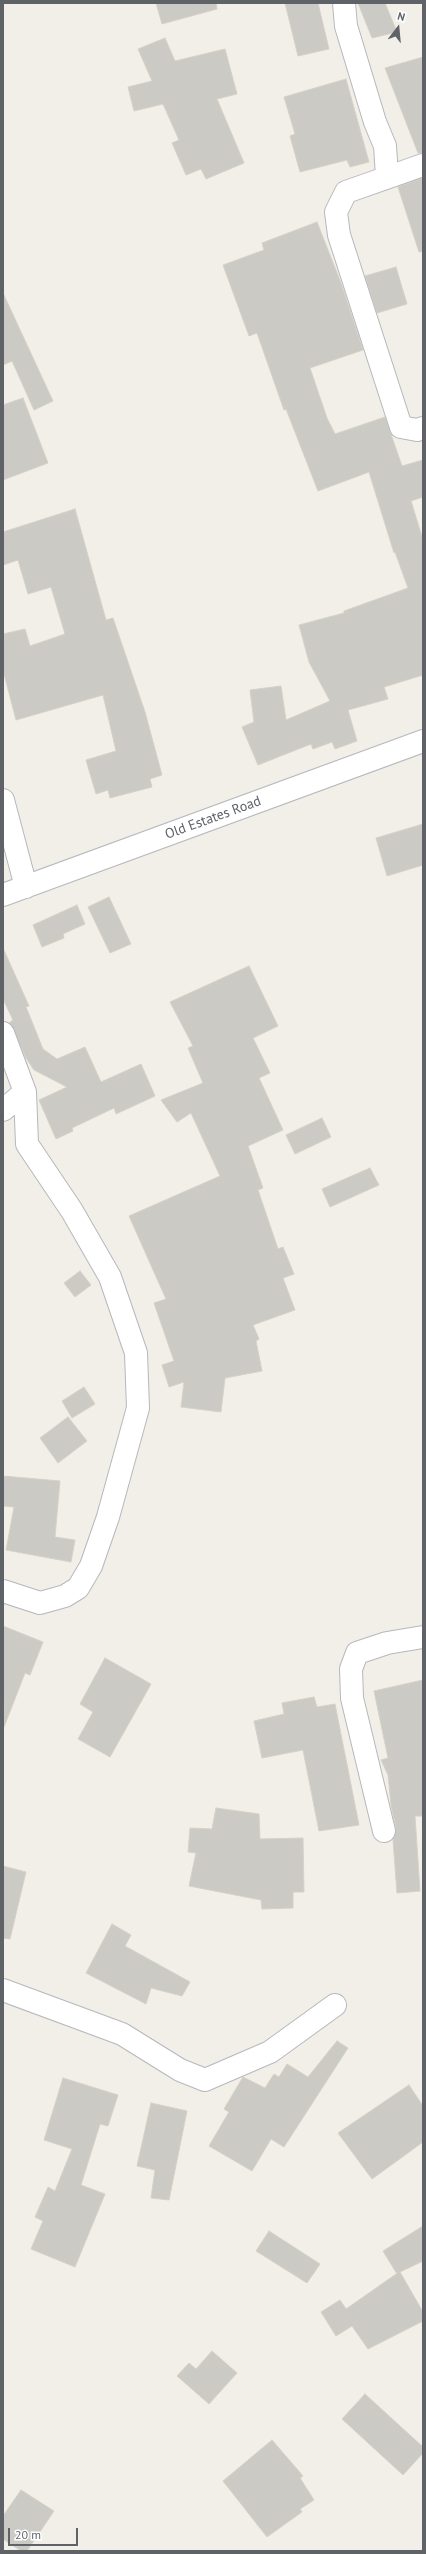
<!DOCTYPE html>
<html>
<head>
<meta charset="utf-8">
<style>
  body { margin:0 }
  #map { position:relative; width:426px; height:2554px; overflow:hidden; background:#f1efe8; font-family:"PT Sans",sans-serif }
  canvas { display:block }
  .frame { position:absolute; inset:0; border:4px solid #5f6368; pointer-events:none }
  .north { position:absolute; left:378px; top:8px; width:40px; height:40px; -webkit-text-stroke:3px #fff; paint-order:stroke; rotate:16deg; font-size:11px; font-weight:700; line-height:16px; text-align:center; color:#5f6368 }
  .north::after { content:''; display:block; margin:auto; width:14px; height:18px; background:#5f6368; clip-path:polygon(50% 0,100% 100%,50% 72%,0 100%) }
  .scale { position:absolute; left:8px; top:2528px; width:70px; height:18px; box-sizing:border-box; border:2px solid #5f6368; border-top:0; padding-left:5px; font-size:12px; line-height:14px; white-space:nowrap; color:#5f6368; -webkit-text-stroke:3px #fff; paint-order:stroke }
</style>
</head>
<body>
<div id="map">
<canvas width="426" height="2554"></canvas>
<div class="frame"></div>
<div class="north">N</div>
<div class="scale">20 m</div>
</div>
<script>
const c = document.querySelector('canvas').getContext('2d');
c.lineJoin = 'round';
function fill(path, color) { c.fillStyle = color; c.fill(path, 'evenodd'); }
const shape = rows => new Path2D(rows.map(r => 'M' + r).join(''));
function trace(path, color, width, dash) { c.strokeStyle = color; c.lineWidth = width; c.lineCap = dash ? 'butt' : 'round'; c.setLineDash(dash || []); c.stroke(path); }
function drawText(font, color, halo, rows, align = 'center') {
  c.font = font + ' "PT Sans",sans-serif'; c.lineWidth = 3; c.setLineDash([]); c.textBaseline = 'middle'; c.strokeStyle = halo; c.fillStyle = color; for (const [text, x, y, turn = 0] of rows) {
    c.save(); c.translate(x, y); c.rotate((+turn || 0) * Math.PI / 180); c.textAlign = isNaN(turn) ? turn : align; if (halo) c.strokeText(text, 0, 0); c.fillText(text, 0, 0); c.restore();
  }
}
const building = shape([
  [156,3,216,3,217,9,162,24,156,3],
  [285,3,318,3,329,49,298,56,285,3],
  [358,3,385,3,397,32,372,38,358,3],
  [165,38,175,61,225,49,237,94,217,99,244,163,206,179,201,169,186,175,172,143,179,140,163,104,134,111,128,87,152,81,138,49,165,38],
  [423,57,423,153,418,153,385,68,423,57],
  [346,79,369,162,350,167,347,160,300,172,290,136,295,134,284,97,346,79],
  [423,178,423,251,419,252,398,187,423,178],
  [317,222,341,283,363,350,310,368,327,418,335,434,385,417,402,466,423,460,423,497,411,501,423,540,423,675,384,687,388,699,348,710,357,741,335,749,332,742,313,749,311,744,258,765,242,727,254,722,250,690,281,686,286,720,330,701,309,662,299,625,344,613,344,611,408,588,395,552,394,553,369,472,318,491,286,409,284,410,257,333,249,336,223,265,264,250,262,243,317,222],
  [396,267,407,304,377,313,365,276,396,267],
  [3,293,53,401,34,410,12,361,3,365,3,293],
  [23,398,48,463,3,480,3,405,23,398],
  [75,509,106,620,113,618,145,712,162,775,150,779,152,787,110,798,108,790,96,794,86,760,116,751,103,695,16,720,3,670,3,634,25,629,30,646,65,634,51,587,28,594,18,560,3,565,3,532,75,509],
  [423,824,423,865,387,876,376,838,423,824],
  [109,897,131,944,110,953,88,907,109,897],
  [77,905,85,924,63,934,64,938,42,947,33,925,77,905],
  [3,948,29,1006,26,1007,43,1049,57,1059,85,1047,101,1082,141,1064,155,1096,116,1114,114,1108,72,1128,73,1131,56,1139,39,1100,67,1087,34,1070,26,1058,10,1022,13,1020,3,999,3,948],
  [249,966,278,1026,253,1038,270,1073,259,1078,283,1130,248,1146,263,1188,258,1190,278,1249,283,1247,294,1274,283,1278,295,1310,253,1325,259,1339,256,1341,262,1371,225,1378,221,1412,181,1407,184,1382,169,1387,162,1365,174,1361,154,1303,166,1299,129,1216,220,1176,191,1113,177,1122,161,1100,203,1083,188,1048,193,1046,170,1002,249,966],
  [322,1118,331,1137,295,1154,286,1135,322,1118],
  [370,1168,379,1185,330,1207,322,1189,370,1168],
  [80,1271,91,1285,75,1297,64,1283,80,1271],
  [84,1387,95,1404,72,1418,62,1401,84,1387],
  [68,1417,87,1441,58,1463,40,1438,68,1417],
  [3,1476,60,1481,55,1537,75,1540,71,1562,6,1550,14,1507,3,1506,3,1476],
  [3,1626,43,1642,30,1675,25,1673,4,1727,3,1626],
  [105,1658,151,1684,110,1757,78,1739,93,1712,80,1704,105,1658],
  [423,1680,423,1816,415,1816,420,1891,397,1893,393,1840,396,1828,391,1805,388,1775,381,1760,388,1758,374,1691,423,1680],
  [314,1697,317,1707,335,1704,359,1825,319,1831,303,1750,262,1758,254,1721,284,1714,282,1703,314,1697],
  [216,1808,259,1814,260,1839,303,1838,304,1892,293,1892,293,1908,262,1909,261,1900,189,1886,196,1853,188,1852,190,1828,212,1829,216,1808],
  [3,1866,26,1872,10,1939,3,1938,3,1866],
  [112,1924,131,1935,125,1946,190,1982,182,1996,151,1988,146,2004,86,1973,112,1924],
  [337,2041,348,2048,284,2147,271,2139,252,2171,209,2146,229,2112,224,2109,243,2077,265,2088,274,2074,279,2077,287,2064,308,2077,337,2041],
  [63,2078,118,2095,108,2126,100,2124,81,2185,105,2194,75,2267,31,2249,43,2221,35,2217,48,2187,55,2191,72,2149,44,2140,63,2078],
  [409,2085,423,2106,423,2142,372,2179,338,2133,409,2085],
  [151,2103,187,2111,169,2200,151,2198,155,2170,137,2166,151,2103],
  [423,2226,423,2261,400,2272,423,2312,423,2321,368,2349,352,2326,336,2336,321,2312,340,2300,346,2309,399,2272,397,2274,383,2251,423,2226],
  [269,2231,320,2264,307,2283,256,2251,269,2231],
  [212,2351,237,2373,209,2404,177,2376,189,2363,196,2369,212,2351],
  [365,2394,423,2447,423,2453,403,2475,342,2419,365,2394],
  [272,2440,303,2476,300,2478,314,2500,300,2509,302,2512,267,2537,223,2481,272,2440],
  [21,2490,54,2511,27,2551,21,2551,3,2539,3,2516,21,2490]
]);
const minor = shape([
  [344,3,346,26,375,122,385,146,387,176],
  [423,165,346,192,336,212,339,235,401,427,417,430,423,428],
  [3,800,26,887],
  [3,895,423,741],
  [3,1033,25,1092,27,1144,72,1211,110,1277,136,1353,138,1408,108,1517,91,1566,78,1588,65,1596,40,1603,3,1591],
  [3,1110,25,1092],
  [384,1831,352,1698,351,1669,357,1653,387,1643,423,1637],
  [3,1990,122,2034,180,2070,205,2080,270,2052,335,2005]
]);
const streetNames = [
  ["Old Estates Road",213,818,-20]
];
fill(building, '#cccac5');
trace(building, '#d6d1c6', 1);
trace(minor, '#b5b8bc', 24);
trace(minor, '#fff', 22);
drawText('14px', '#5f6368', '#fff', streetNames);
</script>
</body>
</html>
